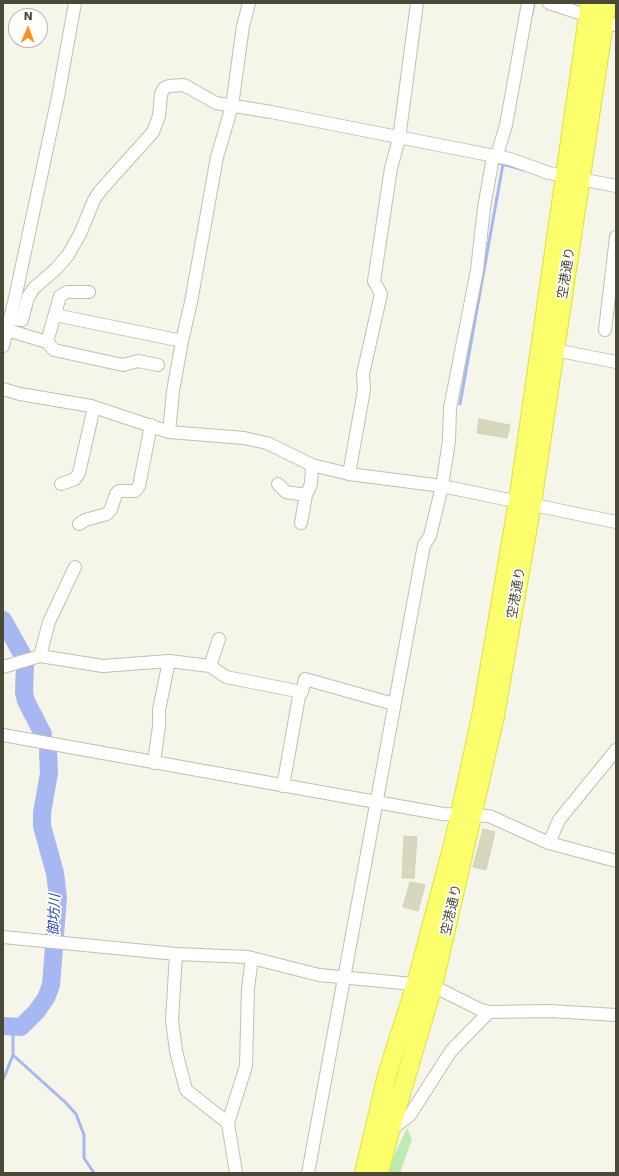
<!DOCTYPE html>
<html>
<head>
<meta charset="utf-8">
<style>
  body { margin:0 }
  #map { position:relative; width:619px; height:1176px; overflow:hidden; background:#f5f5ea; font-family:"DejaVu Sans",sans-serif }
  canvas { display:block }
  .frame { position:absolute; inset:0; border:4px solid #4a4938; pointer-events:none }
  .north { position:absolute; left:8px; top:8px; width:40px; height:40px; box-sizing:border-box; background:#fff; border:1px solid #b7b6af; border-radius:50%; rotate:1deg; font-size:11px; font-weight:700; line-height:16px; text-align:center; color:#4a4938 }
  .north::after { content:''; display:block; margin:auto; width:14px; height:18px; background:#fe9019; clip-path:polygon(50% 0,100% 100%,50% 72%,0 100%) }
</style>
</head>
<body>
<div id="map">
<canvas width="619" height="1176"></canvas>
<div class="frame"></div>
<div class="north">N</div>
</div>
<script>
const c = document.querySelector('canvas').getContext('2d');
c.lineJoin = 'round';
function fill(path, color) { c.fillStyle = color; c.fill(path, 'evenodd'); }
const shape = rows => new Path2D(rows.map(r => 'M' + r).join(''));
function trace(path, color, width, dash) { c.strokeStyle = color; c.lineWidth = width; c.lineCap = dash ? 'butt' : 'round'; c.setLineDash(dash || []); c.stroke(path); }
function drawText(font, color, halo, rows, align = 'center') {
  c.font = font + ' "DejaVu Sans","Noto Sans JP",sans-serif'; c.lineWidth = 3.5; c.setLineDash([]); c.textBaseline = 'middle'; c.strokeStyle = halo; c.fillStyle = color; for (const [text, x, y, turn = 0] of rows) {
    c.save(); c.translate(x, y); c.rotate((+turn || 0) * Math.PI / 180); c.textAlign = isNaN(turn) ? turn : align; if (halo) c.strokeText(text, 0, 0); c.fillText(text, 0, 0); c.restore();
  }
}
const green = shape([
  [407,1128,412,1139,400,1173,386,1173]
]);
const stream = shape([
  [532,14,534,4],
  [495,162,524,170],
  [460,404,503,164],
  [16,1027,13,1034,13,1055,65,1102,76,1114,84,1135,84,1158,94,1173],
  [3,1080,13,1055]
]);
const river = shape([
  [3,620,22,654,25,666,24,692,26,701,43,734],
  [3,1026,21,1027,37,1011,46,998,51,985,58,897,55,873,42,826,42,813,49,773,48,752]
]);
const building = shape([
  [479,419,510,425,507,438,477,433,479,419],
  [483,829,495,832,486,870,473,867,483,829],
  [404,836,417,837,414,878,402,878,404,836],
  [410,882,425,885,418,911,403,907,410,882]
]);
const minor = shape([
  [549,3,616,25],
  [496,158,506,125,528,3],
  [55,315,182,341],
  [10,319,22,320,28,297,34,288,57,268,68,255,80,234,94,200,100,191,153,132,159,116,161,94,164,88,169,86,184,85,216,103,271,112,510,159,549,173,616,186],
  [7,330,47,342,54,350,123,365,138,361,158,365],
  [605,330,616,237],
  [47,342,60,296,67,292,89,292],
  [3,346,15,298,58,97,75,3],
  [555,350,616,362],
  [3,389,20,394,91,406,169,432,244,438,267,443,312,465,349,474,442,486,616,522],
  [169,432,173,391,182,341,191,302,217,157,232,106,243,26,249,3],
  [349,474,364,390,363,374,381,294,374,281,391,168,399,139,417,3],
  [61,484,75,479,79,473,94,407],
  [278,484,286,492,306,495],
  [301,523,306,495,311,484,312,465],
  [79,524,85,520,107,514,111,509,116,494,119,491,135,491,139,486,151,425],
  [40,656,49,622,75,567],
  [210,666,219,639],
  [3,667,40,656,103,666,169,661,210,666,226,677,302,692,305,679,394,704],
  [3,735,443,814,489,816,549,843,616,861],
  [154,763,159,726,159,710,169,661],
  [283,786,300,691],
  [549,843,559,820,616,750],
  [3,937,176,954,248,957,319,975,433,986,479,1009,489,1012,550,1011,616,1015],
  [176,954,172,1020,176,1051,186,1090,228,1123,236,1173],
  [228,1123,246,1066,248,988,252,958],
  [391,1130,410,1115,451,1051,489,1012],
  [308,1173,424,545,430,536,442,486,449,441,450,408,477,270,484,208,493,157]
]);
const highway = shape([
  [364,1173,387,1075,416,984,454,841,482,712,518,501,590,3],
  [379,1173,390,1131,433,986,495,716,532,503,607,3]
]);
const streetNames = [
  ["空港通り",567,273,-81],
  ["空港通り",517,593,-80],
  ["空港通り",452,910,-77]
];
const waterNames = [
  ["御坊川",55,915,-88]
];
fill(green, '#bdeab3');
trace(stream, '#a6b7f2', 3);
trace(river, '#a6b7f2', 18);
fill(building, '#d7d7bf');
trace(building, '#d2d2b2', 1);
trace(minor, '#c0c1ac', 14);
trace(highway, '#e1e139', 20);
trace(minor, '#fff', 12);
trace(highway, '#faff6b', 18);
drawText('13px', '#4a4938', '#fff', streetNames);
drawText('italic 14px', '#2d4bb9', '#fff', waterNames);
</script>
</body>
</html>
